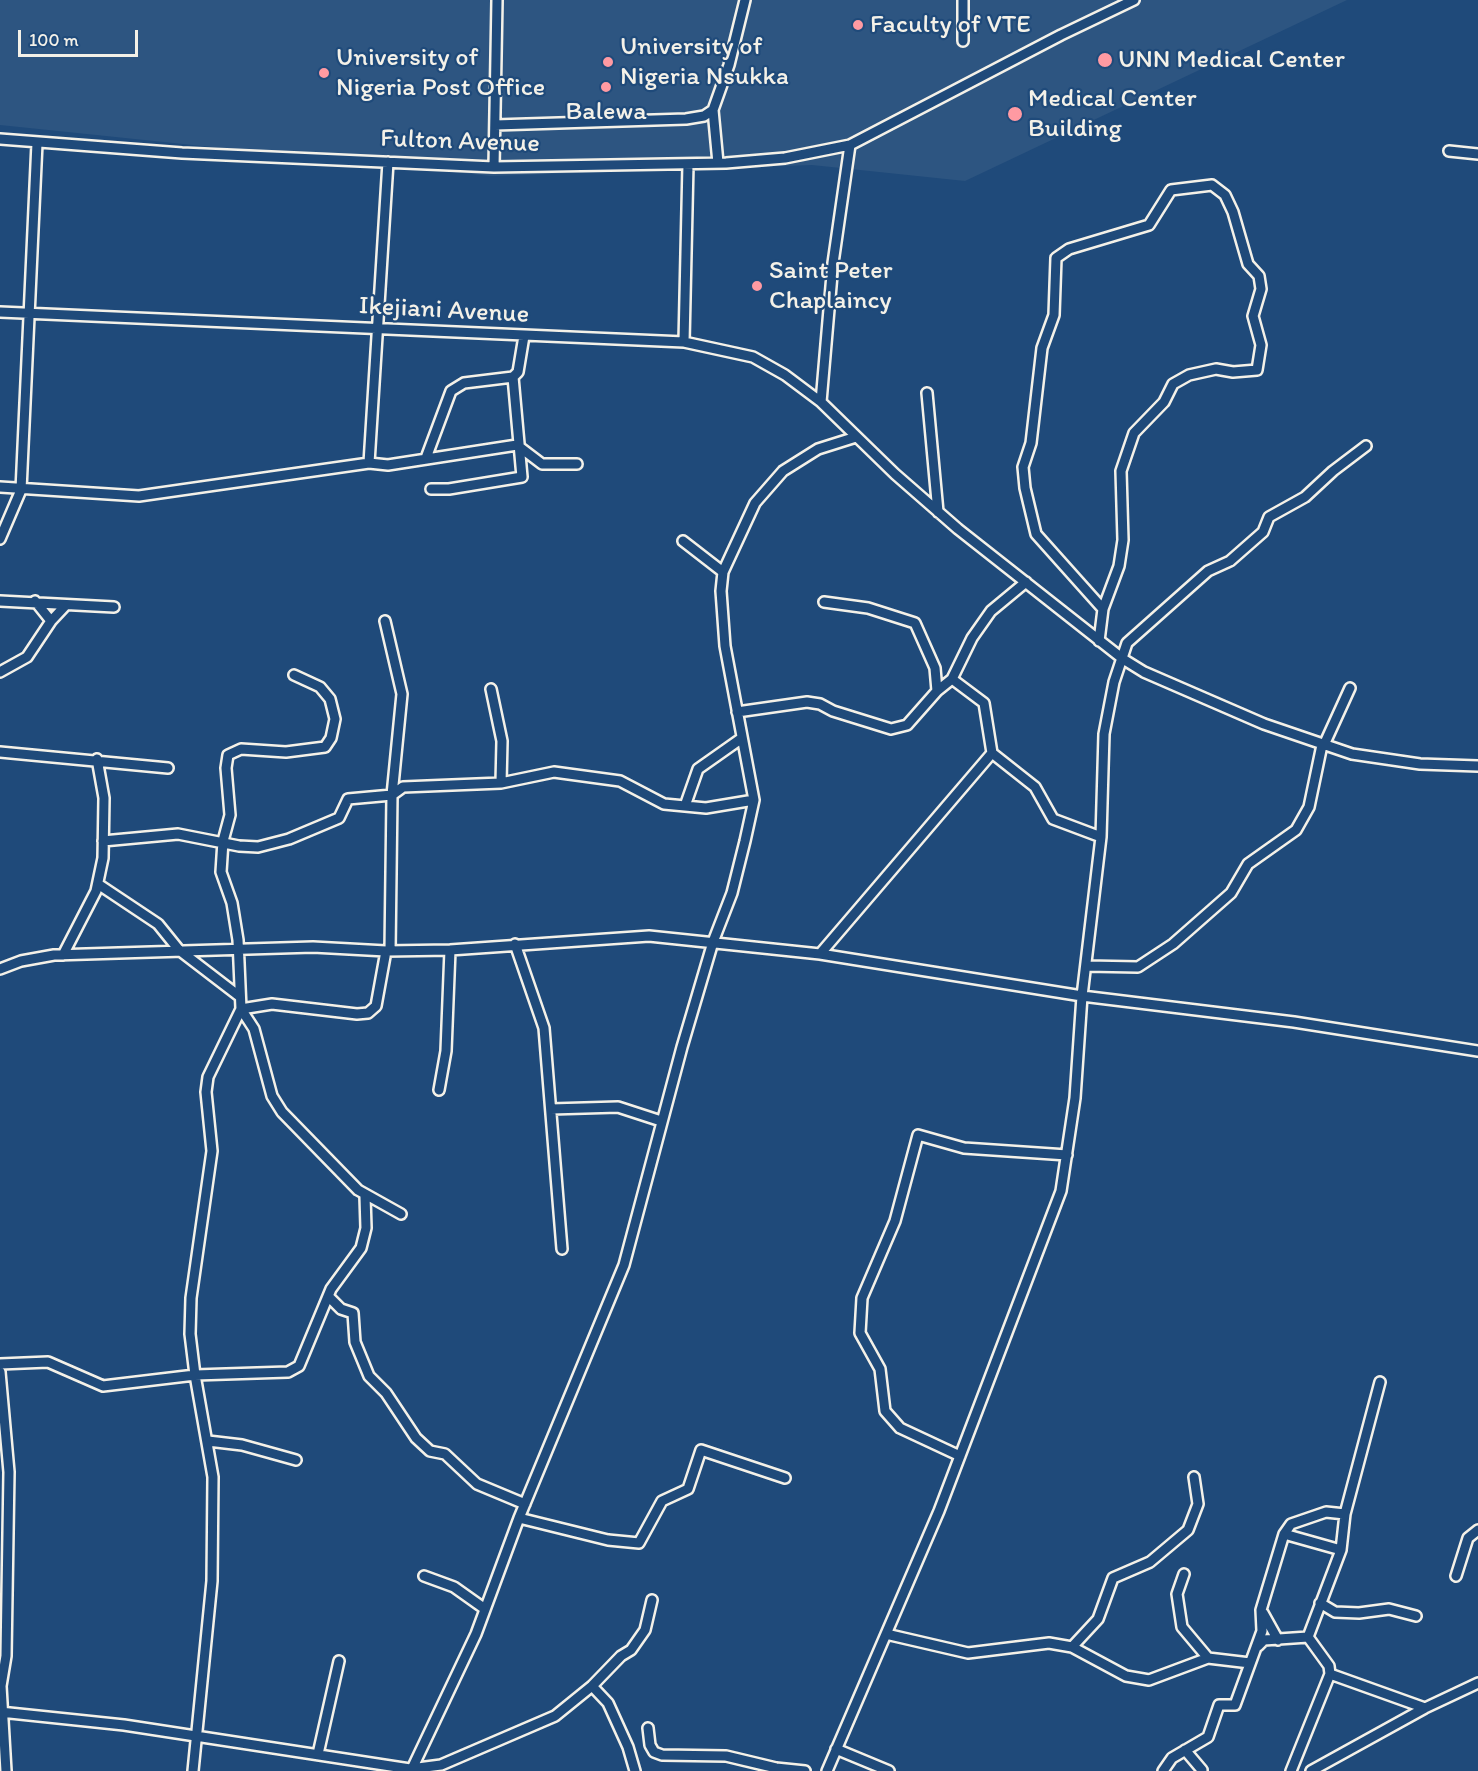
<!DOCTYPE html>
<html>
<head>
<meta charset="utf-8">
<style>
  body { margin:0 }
  #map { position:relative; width:1478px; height:1771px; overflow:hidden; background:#1f4a7a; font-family:Itim,sans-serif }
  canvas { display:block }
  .scale { position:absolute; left:18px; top:30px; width:120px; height:27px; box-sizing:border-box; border:3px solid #f4f1e8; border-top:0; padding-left:8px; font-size:18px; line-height:21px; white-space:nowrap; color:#f4f1e8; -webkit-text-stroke:4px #1f4a7a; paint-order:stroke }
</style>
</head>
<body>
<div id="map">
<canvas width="1478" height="1771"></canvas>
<div class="scale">100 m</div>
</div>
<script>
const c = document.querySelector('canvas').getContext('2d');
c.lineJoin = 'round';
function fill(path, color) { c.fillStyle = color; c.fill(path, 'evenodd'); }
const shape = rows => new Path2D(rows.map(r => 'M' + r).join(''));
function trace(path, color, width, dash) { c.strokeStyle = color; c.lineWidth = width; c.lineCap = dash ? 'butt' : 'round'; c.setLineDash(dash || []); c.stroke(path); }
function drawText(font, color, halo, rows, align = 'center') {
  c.font = font + ' Itim,sans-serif'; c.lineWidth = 4.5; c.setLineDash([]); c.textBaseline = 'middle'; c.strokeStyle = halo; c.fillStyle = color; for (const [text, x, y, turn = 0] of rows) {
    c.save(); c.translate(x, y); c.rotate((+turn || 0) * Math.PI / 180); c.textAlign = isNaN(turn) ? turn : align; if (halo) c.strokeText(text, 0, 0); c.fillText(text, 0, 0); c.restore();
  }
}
const built = shape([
  [0,0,1347,0,965,181,812,165,491,176,0,125]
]);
const minor = shape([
  [963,41,963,0],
  [713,110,718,163],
  [495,125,686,119,704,116,713,110,729,65,745,0],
  [0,139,182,153,494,167,726,163,785,158,850,145,1061,35,1134,0],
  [1449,151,1478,154],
  [494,167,497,0],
  [0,312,684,342,753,357,785,375,821,402,895,474,958,529,1123,659,1144,672,1264,724,1352,754,1420,764,1478,766],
  [684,342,688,164],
  [927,393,938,512],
  [821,402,833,263,850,145],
  [426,458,451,391,464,383,513,377,518,372,524,336],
  [369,463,388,162],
  [0,487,139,496,369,463,388,465,517,445,542,464,577,464],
  [431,489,449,489,522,477,513,377],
  [0,539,21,490,37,143],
  [683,541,723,572],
  [0,601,114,607],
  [35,601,51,621],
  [824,602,868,608,915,623,935,668,937,691],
  [385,621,402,694,392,795,390,951],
  [1099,641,1103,609,1119,566,1123,540,1121,471,1134,433,1164,402,1173,384,1189,375,1216,369,1233,372,1257,370,1261,345,1253,316,1261,289,1259,276,1248,264,1233,212,1225,195,1212,185,1171,190,1149,225,1069,249,1056,258,1054,315,1042,348,1031,443,1023,467,1025,488,1036,534,1103,609],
  [0,672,27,657,51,621,66,605],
  [294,675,320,687,330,699,335,719,331,738,325,747,286,752,241,749,228,755,226,768,230,815,223,841,221,872,232,903,238,940,241,1009,254,1029,272,1096,282,1112,358,1190,401,1214],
  [952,679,984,703,992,753,1035,787,1053,819,1101,837],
  [491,689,502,741,501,783],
  [737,712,807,702,820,704,833,711,891,729,907,725,937,691,952,679,972,638,991,611,1026,582],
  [0,752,168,768],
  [685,806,698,769,742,738],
  [103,841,178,834,239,846,258,847,289,839,339,818,348,799,392,795,403,787,501,783,554,772,620,781,664,804,706,808,754,800],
  [98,884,158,924,179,950,239,996],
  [515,944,544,1028,562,1249],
  [820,954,992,753],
  [63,955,96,891,103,858,104,798,97,759],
  [1087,966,1138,967,1173,944,1231,893,1248,864,1296,830,1309,807,1322,745,1324,745,1350,688],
  [0,969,21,961,54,955,313,947,386,951,450,950,649,936,820,954,1082,996,1294,1022,1478,1051],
  [241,1009,272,1004,357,1014,368,1013,376,1006,386,951],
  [439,1090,446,1051,450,950],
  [551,1109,618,1107,661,1121],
  [329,1297,341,1309,353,1313,355,1342,369,1376,386,1393,416,1438,430,1451,445,1454,477,1484,525,1504],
  [0,1364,48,1362,103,1386,195,1375,288,1372,299,1366,331,1289,361,1248,366,1228,365,1196],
  [0,1372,9,1472,6,1656,1,1686,6,1771],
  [208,1441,242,1445,296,1460],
  [960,1456,900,1428,885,1411,880,1369,860,1333,862,1298,895,1221,918,1135,964,1148,1067,1155],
  [519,1518,608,1540,639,1543,662,1501,688,1489,701,1450,785,1478],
  [1284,1534,1341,1550],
  [1184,1574,1177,1594,1182,1627,1208,1658,1250,1663],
  [424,1576,454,1587,485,1609],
  [1456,1576,1468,1538,1478,1530],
  [1320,1603,1335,1612,1359,1613,1389,1609,1416,1616],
  [1263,1613,1278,1640],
  [886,1634,968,1653,1049,1643,1072,1647,1126,1676,1149,1680,1208,1658],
  [1308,1637,1341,1550,1345,1514,1380,1382],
  [1258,1646,1264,1640,1308,1637],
  [1072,1647,1098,1619,1113,1578,1150,1562,1188,1530,1198,1504,1194,1477],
  [1330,1674,1425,1708],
  [592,1686,608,1703,628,1747,635,1771],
  [0,1712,124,1725,423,1771],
  [648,1728,650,1745,654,1752,662,1755,726,1756,776,1768,805,1771],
  [836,1749,889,1771],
  [1185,1750,1202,1770],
  [318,1754,339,1661],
  [418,1768,441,1765,555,1716,592,1686,621,1656,631,1650,645,1630,652,1600],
  [193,1771,212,1581,213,1477,195,1375,190,1334,191,1298,212,1151,206,1092,208,1077,241,1009],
  [411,1771,476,1634,519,1518,624,1265,682,1047,713,942,732,893,745,841,754,800,725,646,721,591,723,572,755,503,783,471,818,449,856,437],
  [827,1771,939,1511,1061,1191,1075,1098,1082,996,1101,837,1104,734,1114,682,1127,643,1208,571,1230,561,1263,532,1269,517,1305,497,1333,471,1366,446],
  [1163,1771,1172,1758,1208,1737,1219,1705,1235,1705,1262,1631,1261,1610,1284,1534,1291,1524,1326,1512,1345,1514],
  [1291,1771,1330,1674,1329,1666,1308,1637],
  [1311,1771,1425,1708,1478,1683]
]);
const markers = [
  [858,25,6,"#ff9aa2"],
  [1105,60,8,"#ff9aa2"],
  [608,62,6,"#ff9aa2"],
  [324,73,6,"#ff9aa2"],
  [606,87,6,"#ff9aa2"],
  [1015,114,8,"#ff9aa2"],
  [757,286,6,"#ff9aa2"]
];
const poiNames = [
  ["Faculty of VTE",870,25],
  ["University of",620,47],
  ["Nigeria Nsukka",620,77],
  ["University of",336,58],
  ["Nigeria Post Office",336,88],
  ["UNN Medical Center",1118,60],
  ["Medical Center",1028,99],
  ["Building",1028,129],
  ["Balewa",606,112,"center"],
  ["Saint Peter",769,271],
  ["Chaplaincy",769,301]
];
const streetNames = [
  ["Fulton Avenue",460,142,2],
  ["Ikejiani Avenue",444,311,3]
];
fill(built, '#2d5581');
trace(minor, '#f4f1e8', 14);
trace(minor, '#1f4a7a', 9);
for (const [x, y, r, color] of markers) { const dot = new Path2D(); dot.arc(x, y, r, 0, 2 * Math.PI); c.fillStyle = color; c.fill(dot); trace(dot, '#1f4a7a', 2); }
drawText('26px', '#f4f1e8', '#1f4a7a', poiNames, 'left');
drawText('26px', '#f4f1e8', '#1f4a7a', streetNames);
</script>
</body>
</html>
